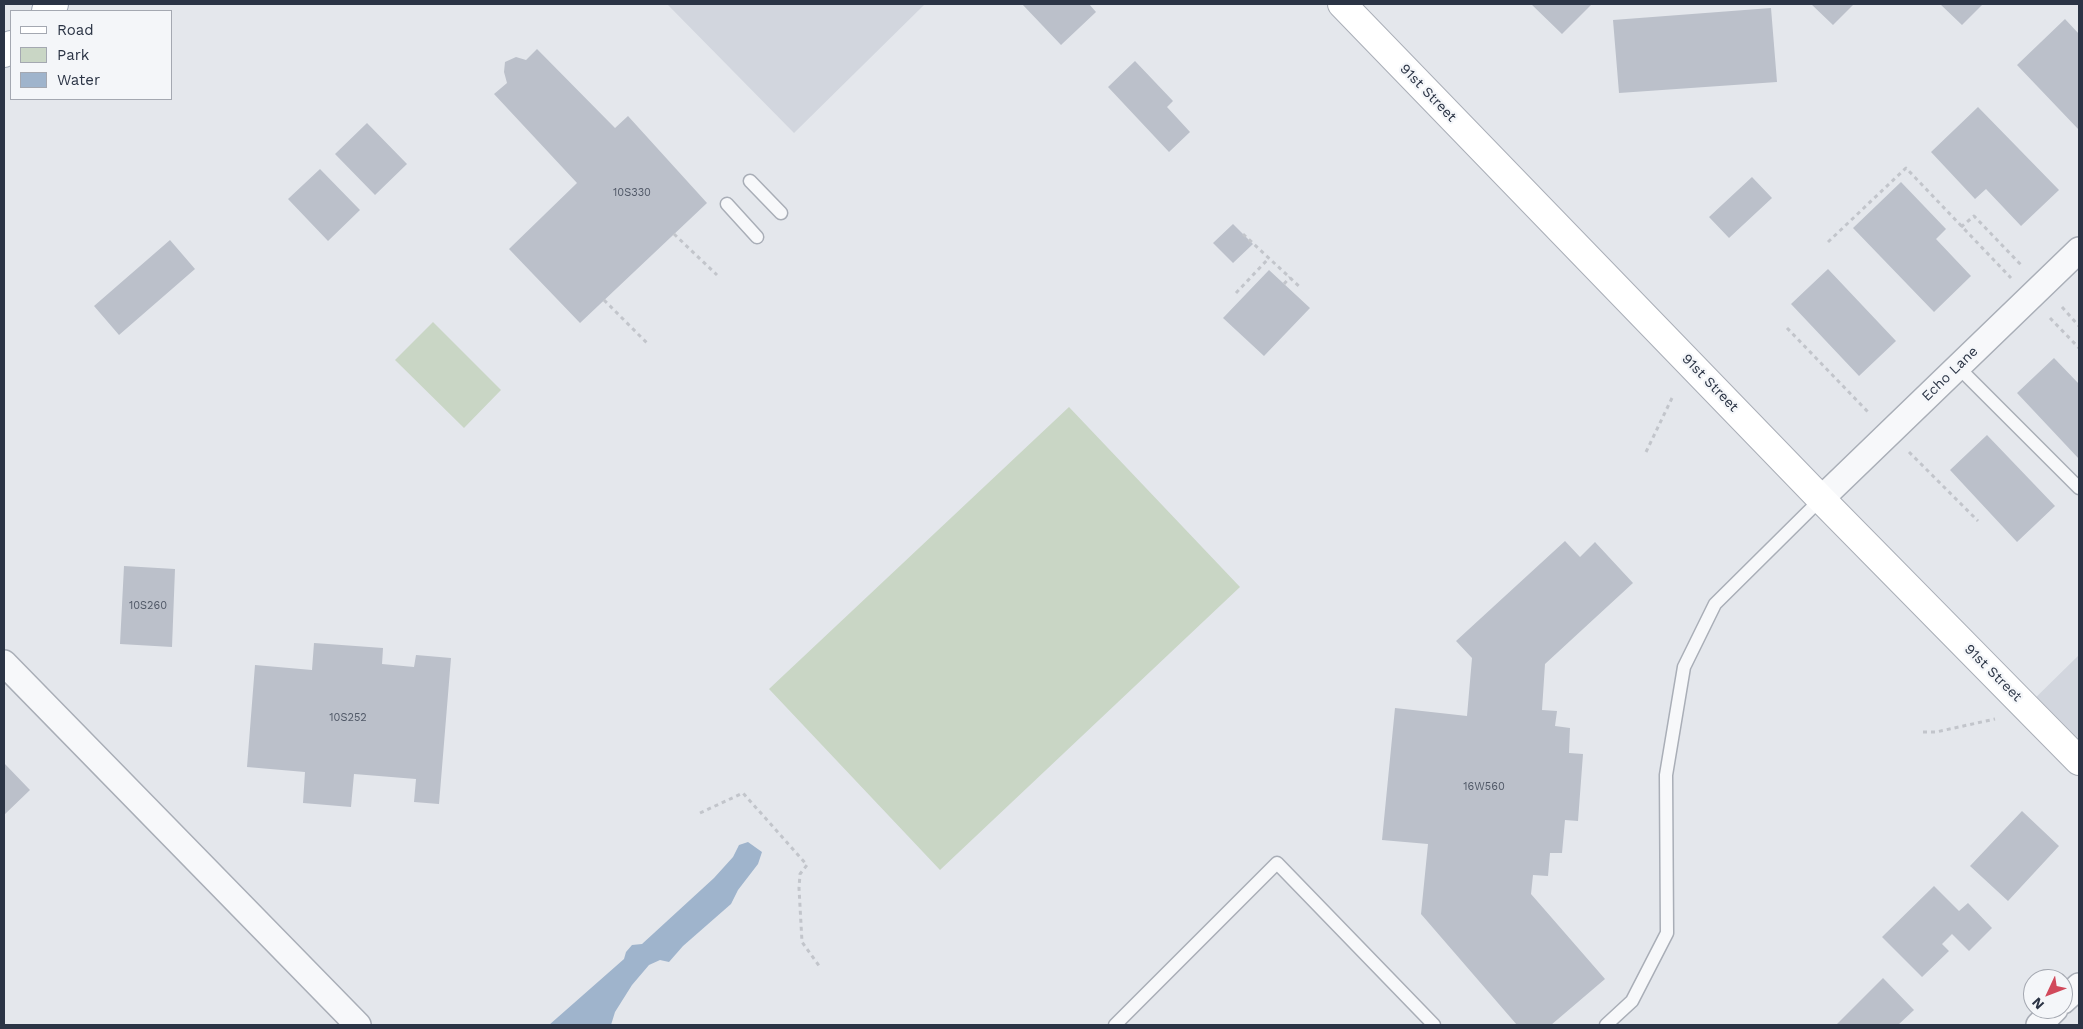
<!DOCTYPE html>
<html>
<head>
<meta charset="utf-8">
<style>
  body { margin:0 }
  #map { position:relative; width:2083px; height:1029px; overflow:hidden; background:#e4e7ec; font-family:"Work Sans",sans-serif }
  canvas { display:block }
  .frame { position:absolute; inset:0; border:5px solid #2b3445; pointer-events:none }
  .legend { position:absolute; left:10px; top:10px; width:162px; height:90px; box-sizing:border-box; background:#f4f6f9; border:1px solid #a4a8b1; margin:0; padding:6px 9px; list-style:none; font-size:15px; color:#2b3445 }
  .legend li { display:flex; align-items:center; gap:10px; height:25px }
  .legend b { width:25px; border:1px solid #a4a8b1 }
  .north { position:absolute; left:2023px; top:969px; width:50px; height:50px; box-sizing:border-box; background:#f4f6f9; border:1px solid #a4a8b1; border-radius:50%; rotate:227deg; font-size:14px; font-weight:700; line-height:20px; text-align:center; color:#2b3445 }
  .north::after { content:''; display:block; margin:auto; width:18px; height:22px; background:#d1495b; clip-path:polygon(50% 0,100% 100%,50% 72%,0 100%) }
</style>
</head>
<body>
<div id="map">
<canvas width="2083" height="1029"></canvas>
<div class="frame"></div>
<ul class="legend">
<li><b style="height:6px;background:#fff"></b>Road</li>
<li><b style="height:14px;background:#c9d6c5"></b>Park</li>
<li><b style="height:14px;background:#9fb4cc"></b>Water</li>
</ul>
<div class="north">N</div>
</div>
<script>
const c = document.querySelector('canvas').getContext('2d');
c.lineJoin = 'round';
function fill(path, color) { c.fillStyle = color; c.fill(path, 'evenodd'); }
const shape = rows => new Path2D(rows.map(r => 'M' + r).join(''));
function trace(path, color, width, dash) { c.strokeStyle = color; c.lineWidth = width; c.lineCap = dash ? 'butt' : 'round'; c.setLineDash(dash || []); c.stroke(path); }
function drawText(font, color, halo, rows, align = 'center') {
  c.font = font + ' "Work Sans",sans-serif'; c.lineWidth = 4.5; c.setLineDash([]); c.textBaseline = 'middle'; c.strokeStyle = halo; c.fillStyle = color; for (const [text, x, y, turn = 0] of rows) {
    c.save(); c.translate(x, y); c.rotate((+turn || 0) * Math.PI / 180); c.textAlign = isNaN(turn) ? turn : align; if (halo) c.strokeText(text, 0, 0); c.fillText(text, 0, 0); c.restore();
  }
}
const built = shape([
  [667,4,925,4,794,133],
  [2079,655,2079,760,2026,707]
]);
const green = shape([
  [433,322,501,390,464,428,395,360],
  [1069,407,1240,587,940,870,769,689]
]);
const water = shape([
  [748,842,762,852,758,864,738,890,731,904,683,946,669,962,660,960,649,965,632,985,615,1012,611,1025,549,1025,624,959,626,952,632,945,642,944,714,878,733,857,739,845]
]);
const building = shape([
  [1022,4,1089,4,1096,12,1061,45],
  [1531,4,1592,4,1562,34],
  [1811,4,1854,4,1833,25],
  [1940,4,1983,4,1962,25],
  [1771,8,1777,82,1619,93,1613,20],
  [2065,19,2079,34,2079,130,2017,65],
  [537,49,615,128,628,116,707,203,580,323,509,249,577,183,494,94,507,83,504,72,505,62,516,57,526,60],
  [1135,61,1173,101,1167,107,1190,132,1169,152,1108,87],
  [1978,107,2059,190,2021,226,1986,189,1975,199,1931,152],
  [367,123,407,164,375,195,335,154],
  [320,169,360,210,328,241,288,199],
  [1752,177,1772,198,1729,238,1709,217],
  [1901,182,1946,229,1936,239,1971,276,1934,312,1853,228],
  [1233,224,1253,244,1233,263,1213,243],
  [170,240,195,269,119,335,94,306],
  [1828,269,1896,341,1859,376,1791,304],
  [1269,270,1310,308,1264,356,1223,318],
  [2054,358,2079,384,2079,459,2017,393],
  [1987,435,2055,506,2017,542,1950,470],
  [1565,541,1580,557,1595,542,1633,583,1545,664,1542,710,1557,711,1555,726,1570,728,1569,753,1583,754,1578,821,1565,820,1562,853,1550,853,1548,876,1533,875,1531,894,1605,979,1551,1025,1517,1025,1421,914,1428,844,1382,840,1395,708,1467,716,1472,658,1456,641],
  [124,566,175,569,172,647,120,644],
  [314,643,383,648,382,664,414,667,416,655,451,658,439,804,414,802,416,779,354,774,351,807,303,803,305,772,247,767,255,665,312,670],
  [4,763,30,790,4,815],
  [2022,811,2059,846,2008,901,1970,866],
  [1934,886,1959,911,1968,903,1992,928,1969,951,1952,934,1942,944,1949,951,1922,977,1882,937],
  [1883,978,1914,1010,1898,1025,1836,1025]
]);
const path = shape([
  [1961,227,1974,216,2023,267],
  [674,234,717,275],
  [1243,234,1301,288],
  [1828,242,1906,168,2011,278],
  [1284,284,1290,277],
  [1236,293,1269,258],
  [604,300,648,344],
  [2062,307,2079,326],
  [2050,318,2079,348],
  [1787,328,1869,413],
  [1646,452,1672,398],
  [1909,452,1978,521],
  [1923,732,1936,732,1995,719],
  [700,813,743,793,807,865,800,874,799,888,802,942,820,967]
]);
const service = shape([
  [750,181,781,213],
  [727,204,757,237],
  [1958,367,2079,488],
  [1115,1025,1277,863,1434,1025],
  [1606,1025,1632,1001,1667,933,1666,775,1684,667,1715,604,1821,499]
]);
const minor = shape([
  [1821,499,2079,250],
  [4,663,358,1025],
  [2063,1001,2079,986],
  [2039,1025,2055,1009]
]);
const secondary = shape([
  [1342,4,1821,499,2079,761]
]);
const primary = shape([
  [46,11,54,4],
  [4,53,11,45]
]);
const numberNames = [
  ["10S330",632,193],
  ["10S260",148,606],
  ["10S252",348,718],
  ["16W560",1484,787]
];
const streetNames = [
  ["91st Street",1428,93,46],
  ["Echo Lane",1950,374,-44],
  ["91st Street",1710,383,46],
  ["91st Street",1993,673,45]
];
fill(built, '#d2d6de');
fill(green, '#c9d6c5');
fill(water, '#9fb4cc');
fill(building, '#bbc0ca');
trace(service, '#a9aeb7', 15);
trace(minor, '#a9aeb7', 28);
trace(secondary, '#a9aeb7', 30);
trace(primary, '#a3abb8', 30);
trace(path, '#c2c5cb', 3, [4, 4]);
trace(service, '#f7f8fa', 12);
trace(minor, '#f7f8fa', 25);
trace(secondary, '#fff', 28);
trace(primary, '#fff', 28);
drawText('11px', '#4f5766', null, numberNames);
drawText('14px', '#2b3445', '#f4f6f9', streetNames);
</script>
</body>
</html>
